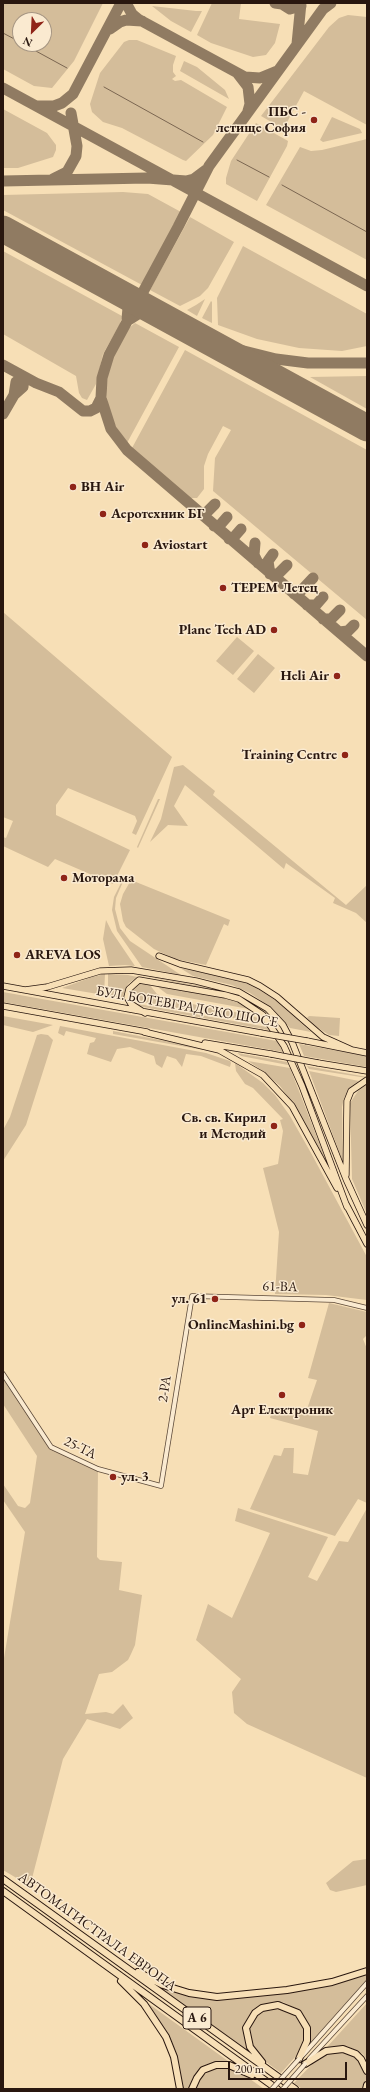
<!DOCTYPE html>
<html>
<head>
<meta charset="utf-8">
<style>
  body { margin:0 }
  #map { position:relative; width:370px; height:2092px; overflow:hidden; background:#f7dfb6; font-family:"EB Garamond",serif }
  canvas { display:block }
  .frame { position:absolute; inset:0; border:4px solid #29170f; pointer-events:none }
  .north { position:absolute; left:12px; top:12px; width:40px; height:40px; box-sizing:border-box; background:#faead0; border:1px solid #a69683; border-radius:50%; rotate:204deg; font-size:11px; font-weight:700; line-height:16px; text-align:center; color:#29170f }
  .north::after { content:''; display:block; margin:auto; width:14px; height:18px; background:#8f2418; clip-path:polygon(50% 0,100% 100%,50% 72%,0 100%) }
  .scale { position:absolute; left:228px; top:2062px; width:119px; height:18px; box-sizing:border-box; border:2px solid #29170f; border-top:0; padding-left:5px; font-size:12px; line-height:14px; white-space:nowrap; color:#29170f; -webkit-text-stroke:3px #faead0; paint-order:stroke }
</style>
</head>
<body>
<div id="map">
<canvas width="370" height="2092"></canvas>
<div class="frame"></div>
<div class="north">N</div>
<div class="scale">200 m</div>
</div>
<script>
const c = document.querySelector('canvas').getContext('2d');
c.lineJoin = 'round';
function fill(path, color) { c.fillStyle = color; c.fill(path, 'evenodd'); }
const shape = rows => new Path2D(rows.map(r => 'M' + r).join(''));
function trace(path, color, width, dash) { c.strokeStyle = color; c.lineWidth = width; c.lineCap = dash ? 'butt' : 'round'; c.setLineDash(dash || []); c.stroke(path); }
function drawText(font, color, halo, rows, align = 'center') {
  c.font = font + ' "EB Garamond",serif'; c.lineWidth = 3; c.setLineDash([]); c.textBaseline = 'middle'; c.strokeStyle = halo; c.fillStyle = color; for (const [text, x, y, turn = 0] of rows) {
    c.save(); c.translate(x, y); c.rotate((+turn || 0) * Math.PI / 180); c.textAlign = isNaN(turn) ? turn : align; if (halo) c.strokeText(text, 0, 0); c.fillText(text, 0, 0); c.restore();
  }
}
const green = shape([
  [3,3,103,3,74,61,52,88,34,86,3,69],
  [20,20,44,20,44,44,20,44],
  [212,3,241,3,239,19,280,24,275,43,266,55,253,57,211,43,197,35],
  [152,6,196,11,202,11,191,32,171,21],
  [348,15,367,17,367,125,304,91,285,126,280,127,261,116,329,27,339,18],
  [129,40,137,40,176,56,173,65,173,72,176,76,172,79,175,81,181,80,227,107,213,135,186,161,183,160,122,128,103,122,92,112,90,104,100,73,124,42],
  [184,61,197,67,225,90,229,99,180,71],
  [3,109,47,133,56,145,56,150,53,157,18,168,3,168],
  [332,117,360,129,362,133,323,142,320,140],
  [256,123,288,141,287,146,257,201,226,184,226,178,231,161],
  [367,139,367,260,266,205,300,147,311,151,322,150],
  [123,192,148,194,181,212,142,285,3,210,3,195],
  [190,217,234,242,208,288,200,296,180,306,150,290],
  [243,246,367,314,367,346,342,351,299,348,257,339,218,325,217,298],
  [3,251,122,316,120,324,103,354,96,384,87,400,82,398,79,393,76,376,3,334],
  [205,299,197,316,187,310,196,305],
  [211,301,212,302,212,323,202,318],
  [135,323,179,347,127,443,113,422,108,408,106,387,108,370,114,355,129,328],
  [185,350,367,450,367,620,213,491,215,458,231,430,223,426,208,454,204,466,204,489,197,498,189,498,132,448],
  [367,376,367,409,310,377],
  [3,612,172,757,136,835,132,833,137,821,135,816,68,788,56,805,56,815,130,850,113,884,55,859,48,867,3,846,3,837,6,838,13,821,3,817],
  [237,637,254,651,233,675,216,661],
  [258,654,275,668,254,693,237,679],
  [183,765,215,791,213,795,346,905,367,885,367,923,356,913,333,903,335,898,286,863,284,869,185,785,174,806,188,826,168,825,150,842,161,819,174,767],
  [158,799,160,799,138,848,137,847],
  [124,877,125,877,116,898,115,909,120,928,130,941,181,975,142,967,117,931,112,910,114,897],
  [131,880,230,920,228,926,224,924,206,965,175,959,154,949,126,927,123,921,120,904,123,894],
  [106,920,112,932,135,966,125,965,109,966,103,939],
  [180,968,238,980,252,985,278,1002,311,1032,290,1028,272,1008,250,993,232,985,193,976],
  [105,974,104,995,62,988,92,977],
  [108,974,128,975,142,978,135,979,129,983,126,987,126,999,108,996],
  [150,977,200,986,238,996,263,1010,279,1027,261,1011,236,996],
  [141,983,149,984,157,994,166,999,250,1015,260,1019,266,1024,131,1000,131,991,136,984],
  [155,985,219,996,238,1002,249,1009,167,994],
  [3,992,277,1041,283,1052,3,1002],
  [133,1003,267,1027,269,1030,138,1006],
  [3,1016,53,1025,33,1032,3,1025],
  [309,1016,340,1018,339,1036,329,1035,315,1026,307,1018],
  [60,1026,206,1053,230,1061,231,1063,230,1067,201,1056,186,1054,182,1067,176,1059,167,1056,162,1068,156,1064,154,1056,130,1047,117,1049,111,1062,87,1054,90,1043,94,1042,96,1038,66,1031,64,1036,58,1033],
  [113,1031,197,1047,204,1050,113,1034],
  [41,1034,48,1035,53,1040,26,1125,3,1161,3,1130,10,1117,37,1035],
  [299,1044,367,1056,367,1067,304,1056],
  [237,1053,287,1062,288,1065,241,1056],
  [248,1061,290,1068,327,1163,297,1109,280,1086,260,1069],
  [235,1063,263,1083,275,1095,290,1116,311,1153,367,1257,367,1300,326,1295,275,1294,279,1232,263,1168,278,1164,283,1131,280,1120,283,1119,253,1088,245,1084,236,1071],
  [307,1066,367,1077,367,1078,309,1069],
  [309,1071,359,1081,352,1087,344,1098,342,1107,343,1162],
  [367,1084,367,1214,352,1179,350,1103,360,1088],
  [329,1303,367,1312,367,1335,363,1339,367,1349,367,1503,358,1499,335,1536,250,1509,274,1455,281,1456,284,1448,294,1448,293,1473,308,1475,318,1431,270,1418,273,1407,305,1415,317,1380,308,1378],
  [3,1374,51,1447,98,1469,97,1557,100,1560,122,1562,119,1590,142,1595,135,1645,131,1654,128,1660,112,1672,99,1674,85,1714,106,1712,113,1714,123,1704,133,1718,120,1729,87,1719,63,1759,30,1886,3,1870,3,1664,25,1532,3,1500,3,1484,18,1506,25,1508,30,1503,37,1456,3,1404],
  [238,1508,328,1537,308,1577,317,1581,339,1541,348,1542,367,1508,367,1778,247,1724,234,1713,232,1692,241,1679,196,1640,208,1604,232,1618,270,1533,235,1521],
  [367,1859,367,1885,336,1892,330,1890,326,1883,353,1861],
  [367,1974,367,1980,306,2049,310,2038,308,2025,301,2011,283,2002,262,2005,250,2015,245,2025,244,2033,246,2042,261,2063,139,1975,214,1999,342,1981],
  [367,2003,367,2060,363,2054,347,2046,327,2047],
  [149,2004,228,2061,209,2065,191,2089,182,2089,167,2034],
  [275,2007,295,2013,306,2030,303,2048,281,2073,262,2059,253,2049,248,2036,249,2025,255,2015,265,2009],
  [340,2050,355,2056,364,2068,367,2075,364,2089,302,2089,294,2083,318,2058,323,2054],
  [226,2067,236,2069,264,2089,196,2089,197,2084,203,2076,212,2069]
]);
const stream = shape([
  [3,33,20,42],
  [23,44,67,68],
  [104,87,203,142],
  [237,160,269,177],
  [282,185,367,232]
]);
const taxiway = shape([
  [126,3,132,14,138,19,245,77,260,78,277,71],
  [275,3,282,4,290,9,301,6,297,3],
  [331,3,323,9,209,166,178,227,109,355,102,378,101,398,111,429,127,450,339,632,348,631,354,625],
  [110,29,120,22,126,20,142,21],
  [297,44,301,3],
  [238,74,248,87,250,104,248,111],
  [3,88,367,286],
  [38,106,54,106,62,103,73,94,121,3],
  [53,179,67,172,76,156,77,146,71,113],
  [3,181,147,178,186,181,194,179,206,170],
  [118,292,124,299,128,308,127,319],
  [130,319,141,312,155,312],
  [191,332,236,349,276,359,308,363,367,363],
  [3,365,36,383,59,392,83,411,90,411,96,408,101,398],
  [3,414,14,395,23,387,24,377,16,382,14,395],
  [200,514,205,514,215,504],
  [214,526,220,525,227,517],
  [229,539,234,537,241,529],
  [255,543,254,555,258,563],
  [273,554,268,561,270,574,278,574,287,565],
  [294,594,299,593,313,578],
  [307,605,316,605,323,597],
  [323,619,331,619,340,610],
  [339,632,367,656]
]);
const runway = shape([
  [3,229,367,428]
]);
const tertiary = shape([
  [3,1374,51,1447,98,1469,161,1486,192,1296,334,1300,367,1308],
  [302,2056,367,1983],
  [309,2059,367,1996]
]);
const primary = shape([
  [159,956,180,964,248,980,260,986,277,997,323,1037,352,1050],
  [3,986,261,1033],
  [25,990,47,987,100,971,131,970,196,981,239,992,268,1009,283,1025,292,1042,346,1179,367,1225],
  [3,1006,147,1032],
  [145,1013,131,1004,127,997,129,989,139,980,225,995,239,999,263,1015,284,1046,302,1086,347,1207],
  [144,1032,219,1050,263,1075,292,1106,337,1188],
  [307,1041,367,1053],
  [205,1043,271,1054],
  [318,1063,367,1071],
  [346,1175,347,1101,351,1091,367,1080],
  [346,1204,367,1244]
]);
const motorway = shape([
  [3,1879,295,2089],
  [3,1891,277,2089],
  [138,1972,163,1985,189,1993,217,1997,287,1990,332,1982,367,1971],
  [121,1981,144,2004,166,2037,174,2057,180,2089],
  [262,2062,250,2047,246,2028,255,2013,262,2008,278,2005,298,2013,307,2028,307,2041,299,2059],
  [305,2064,326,2051,343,2049,356,2054,361,2059,367,2071],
  [192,2089,197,2078,203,2070,216,2065,229,2065,252,2075],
  [366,2089,367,2085]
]);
const tertiaryBridge = shape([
  [272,2089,299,2059],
  [283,2089,305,2064]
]);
const primaryBridge = shape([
  [261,1033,307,1041],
  [271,1054,318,1063]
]);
const markers = [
  [314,120,4,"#8f2418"],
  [73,487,4,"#8f2418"],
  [103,514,4,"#8f2418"],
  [145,545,4,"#8f2418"],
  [223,588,4,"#8f2418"],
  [274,630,4,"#8f2418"],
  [337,676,4,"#8f2418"],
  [345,755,4,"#8f2418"],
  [64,878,4,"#8f2418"],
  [17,955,4,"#8f2418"],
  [274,1126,4,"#8f2418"],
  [215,1299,4,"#8f2418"],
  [302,1325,4,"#8f2418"],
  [282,1395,4,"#8f2418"],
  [113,1477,4,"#8f2418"]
];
const shields = [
  [197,2018,28]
];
const shieldNames = [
  ["A 6",197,2018]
];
const poiNames = [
  ["ПБС -",306,112],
  ["летище София",306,128],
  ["BH Air",81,487,"left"],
  ["Аеротехник БГ",111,514,"left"],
  ["Aviostart",153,545,"left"],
  ["ТЕРЕМ Летец",231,588,"left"],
  ["Plane Tech AD",266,630],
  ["Heli Air",329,676],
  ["Training Centre",337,755],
  ["Моторама",72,878,"left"],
  ["AREVA LOS",25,955,"left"],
  ["Св. св. Кирил",266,1118],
  ["и Методий",266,1134],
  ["ул. 61",207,1299],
  ["ОnlineMashini.bg",294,1325],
  ["Арт Електроник",282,1410,"center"],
  ["ул. 3",121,1477,"left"]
];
const streetNames = [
  ["БУЛ. БОТЕВГРАДСКО ШОСЕ",187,1007,10],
  ["61-ВА",280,1287,2],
  ["2-РА",165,1389,-81],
  ["25-ТА",80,1448,26],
  ["АВТОМАГИСТРАЛА ЕВРОПА",97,1932,36]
];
fill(green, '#d4bd9a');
trace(stream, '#7b6651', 1);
trace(taxiway, '#907b62', 11);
trace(runway, '#907b62', 27);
trace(tertiary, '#5c4939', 5.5);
trace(primary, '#29170f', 7);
trace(motorway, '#29170f', 8);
trace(tertiary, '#faead0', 4);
trace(primary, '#f7dfb6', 5.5);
trace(motorway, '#f7dfb6', 6);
trace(tertiaryBridge, '#5c4939', 5.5, []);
trace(primaryBridge, '#29170f', 7, []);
trace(tertiaryBridge, '#faead0', 4);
trace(primaryBridge, '#f7dfb6', 5.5);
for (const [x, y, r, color] of markers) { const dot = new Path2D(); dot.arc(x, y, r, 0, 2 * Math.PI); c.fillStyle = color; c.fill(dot); trace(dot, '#faead0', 1.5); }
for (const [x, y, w] of shields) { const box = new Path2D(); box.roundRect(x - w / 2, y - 11, w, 22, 3); c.fillStyle = '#faead0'; c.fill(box); trace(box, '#29170f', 1); }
drawText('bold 13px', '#29170f', null, shieldNames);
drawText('bold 14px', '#29170f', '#faead0', poiNames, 'right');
drawText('14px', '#29170f', '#faead0', streetNames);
</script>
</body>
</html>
